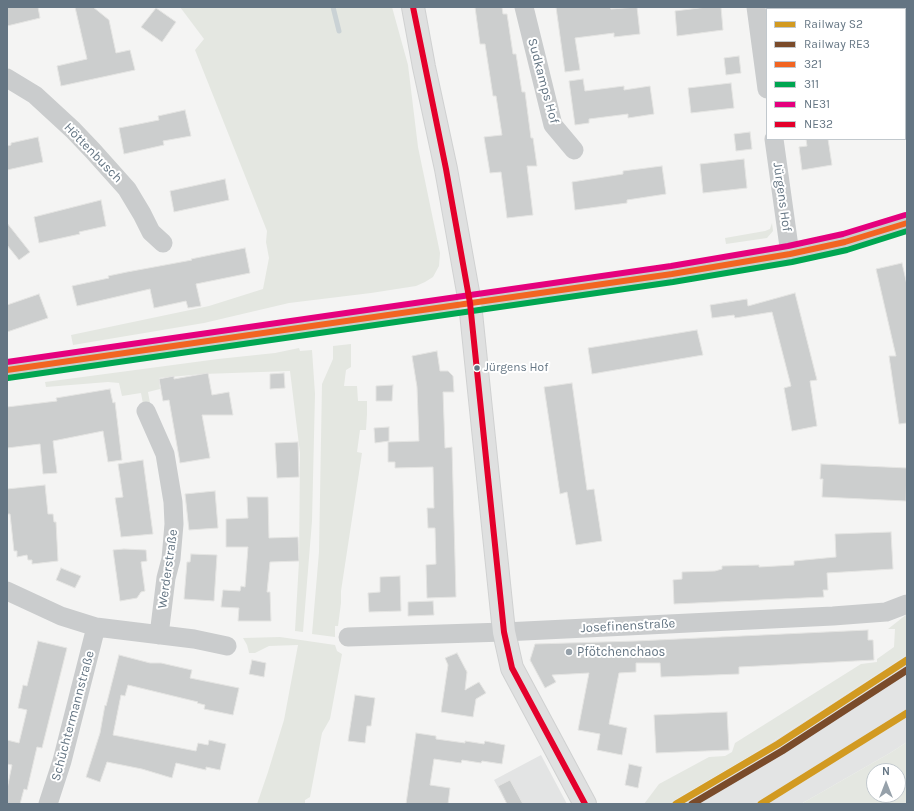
<!DOCTYPE html>
<html>
<head>
<meta charset="utf-8">
<style>
  body { margin:0 }
  #map { position:relative; width:914px; height:811px; overflow:hidden; background:#f4f4f3; font-family:Karla,sans-serif }
  canvas { display:block }
  .frame { position:absolute; inset:0; border:8px solid #647583; pointer-events:none }
  .legend { position:absolute; left:766px; top:8px; width:140px; height:132px; box-sizing:border-box; background:#fff; border:1px solid #c1c8cd; margin:0; padding:5px 7px; list-style:none; font-size:12px; color:#647583 }
  .legend li { display:flex; align-items:center; gap:8px; height:20px }
  .legend b { width:20px; border:1px solid #c1c8cd }
  .north { position:absolute; left:866px; top:763px; width:40px; height:40px; box-sizing:border-box; background:#fff; border:1px solid #c1c8cd; border-radius:50%; rotate:0deg; font-size:11px; font-weight:700; line-height:16px; text-align:center; color:#647583 }
  .north::after { content:''; display:block; margin:auto; width:14px; height:18px; background:#96a1aa; clip-path:polygon(50% 0,100% 100%,50% 72%,0 100%) }
</style>
</head>
<body>
<div id="map">
<canvas width="914" height="811"></canvas>
<div class="frame"></div>
<ul class="legend">
<li><b style="height:5px;background:#d29a21"></b>Railway S2</li>
<li><b style="height:5px;background:#7a4b2a"></b>Railway RE3</li>
<li><b style="height:5px;background:#f26522"></b>321</li>
<li><b style="height:5px;background:#00a651"></b>311</li>
<li><b style="height:5px;background:#e5007d"></b>NE31</li>
<li><b style="height:5px;background:#e4002b"></b>NE32</li>
</ul>
<div class="north">N</div>
</div>
<script>
const c = document.querySelector('canvas').getContext('2d');
c.lineJoin = 'round';
function fill(path, color) { c.fillStyle = color; c.fill(path, 'evenodd'); }
const shape = rows => new Path2D(rows.map(r => 'M' + r).join(''));
function trace(path, color, width, dash) { c.strokeStyle = color; c.lineWidth = width; c.lineCap = dash ? 'butt' : 'round'; c.setLineDash(dash || []); c.stroke(path); }
function drawText(font, color, halo, rows, align = 'center') {
  c.font = font + ' Karla,sans-serif'; c.lineWidth = 4; c.setLineDash([]); c.textBaseline = 'middle'; c.strokeStyle = halo; c.fillStyle = color; for (const [text, x, y, turn = 0] of rows) {
    c.save(); c.translate(x, y); c.rotate((+turn || 0) * Math.PI / 180); c.textAlign = isNaN(turn) ? turn : align; if (halo) c.strokeText(text, 0, 0); c.fillText(text, 0, 0); c.restore();
  }
}
const built = shape([
  [907,655,907,742,890,753,801,804,668,804,750,756],
  [541,755,567,804,507,804,494,780]
]);
const green = shape([
  [180,7,392,7,408,65,418,147,440,253,439,266,433,277,425,282,416,286,371,293,289,303,204,323,73,345,71,335,209,306,263,289,269,258,266,242,267,231,195,50,204,39],
  [772,223,773,231,767,238,726,244,725,238,765,231,770,229],
  [351,344,351,367,346,370,344,386,357,386,358,401,367,401,367,414,366,430,360,430,357,452,362,453,341,591,341,603,338,626,335,626,335,637,312,634,319,552,322,384,333,359,333,346],
  [299,348,300,351,312,350,315,394,312,521,303,632,295,631,299,561,300,453,290,371,203,374,159,378,160,389,148,392,150,403,143,404,141,393,122,396,119,383,108,382,46,387,45,382,218,359,275,353],
  [907,614,907,655,750,756,668,804,644,804,659,784,709,757,725,756,732,752,735,743,861,664,877,662,877,659,894,647,895,629,888,629],
  [280,637,335,645,337,651,342,654,330,719,322,733,310,797,305,800,305,804,257,804,268,772,284,720,298,645,269,646,255,653,249,653,247,645,243,638],
  [907,742,907,804,801,804,890,753],
  [874,771,898,771,898,795,874,795]
]);
const stream = shape([
  [333,7,339,31]
]);
const building = shape([
  [7,7,38,7,40,18,7,26,7,7],
  [75,7,93,7,109,20,116,53,130,50,135,70,61,86,57,66,87,59,75,7],
  [475,7,502,7,503,14,507,14,513,54,516,54,522,92,525,92,531,138,533,138,537,166,527,166,533,215,507,218,501,172,490,173,484,137,502,135,496,96,493,96,485,44,480,44,475,7],
  [556,7,610,7,611,9,637,7,640,34,614,37,614,33,575,38,580,70,565,72,556,7],
  [707,7,721,7,723,30,677,36,675,11,707,7],
  [156,8,176,22,162,42,141,27,156,8],
  [739,56,741,73,726,75,724,58,739,56],
  [583,79,585,91,624,86,624,90,650,86,654,114,628,118,628,114,589,119,589,123,575,125,569,81,583,79],
  [731,83,734,108,691,113,688,88,731,83],
  [185,110,191,136,163,141,164,145,124,154,119,128,159,120,158,116,185,110],
  [750,132,752,149,736,151,734,134,750,132],
  [38,137,43,162,7,170,7,146,11,145,11,143,38,137],
  [806,139,828,139,832,165,802,170,799,147,807,146,806,139],
  [744,159,747,188,703,193,700,164,744,159],
  [662,166,666,194,627,200,627,203,575,210,572,182,623,174,623,171,662,166],
  [225,179,229,200,174,212,170,191,225,179],
  [101,200,106,226,79,232,80,234,39,243,34,217,101,200],
  [7,223,30,252,19,260,7,245,7,223],
  [245,248,250,273,196,284,201,306,188,308,186,301,154,308,150,289,77,306,72,286,109,278,108,276,127,272,192,260,191,259,245,248],
  [902,263,907,285,907,423,899,424,889,356,896,356,876,269,902,263],
  [795,293,817,380,810,381,817,426,792,431,784,388,791,386,772,312,735,318,734,315,712,318,710,305,747,299,748,306,795,293],
  [39,294,48,318,7,332,7,305,39,294],
  [697,330,703,355,592,374,588,348,697,330],
  [437,351,440,371,448,371,453,376,454,392,443,392,445,448,452,447,456,597,427,598,426,565,436,564,435,528,428,528,427,508,434,508,433,467,395,468,395,462,388,462,388,442,419,441,417,387,412,356,437,351],
  [208,373,212,395,229,392,233,415,202,415,210,458,180,463,169,400,163,401,159,379,174,376,174,379,208,373],
  [284,373,285,388,270,389,270,374,284,373],
  [572,383,587,490,594,489,602,541,576,545,567,492,560,494,544,387,572,383],
  [393,385,392,401,376,401,376,386,393,385],
  [110,389,113,403,115,402,122,460,108,462,103,431,53,441,57,473,43,474,40,444,7,448,7,407,57,401,56,398,110,389],
  [389,427,389,441,375,443,374,428,389,427],
  [298,442,299,477,277,478,275,443,298,442],
  [143,460,153,534,121,537,115,498,123,497,118,464,143,460],
  [821,464,907,468,906,501,822,497,823,479,820,479,821,464],
  [45,485,48,514,53,514,54,522,56,522,58,561,32,564,32,560,28,560,27,555,17,557,17,551,14,551,10,514,7,514,7,489,45,485],
  [215,491,218,528,189,530,185,494,215,491],
  [247,497,268,497,269,538,298,537,299,561,270,562,267,592,270,592,271,621,238,621,239,608,221,607,223,590,240,591,241,586,245,587,248,547,226,547,226,519,248,518,247,497],
  [891,532,893,569,827,573,828,590,823,590,824,597,674,604,673,580,682,579,682,572,715,571,722,569,722,566,759,565,759,567,794,565,794,561,836,557,835,534,891,532],
  [124,549,146,550,147,561,141,562,145,591,141,592,137,598,120,601,113,550,124,549],
  [191,554,217,555,214,601,184,599,187,562,190,562,191,554],
  [61,568,81,576,75,588,56,580,61,568],
  [400,576,401,611,369,612,368,593,380,592,380,577,400,576],
  [433,601,434,615,408,616,408,602,433,601],
  [868,630,868,640,873,640,874,660,739,667,739,674,661,677,660,663,636,663,636,672,619,673,609,724,627,728,622,755,597,750,600,734,578,730,589,673,552,675,556,682,545,688,530,660,535,644,636,641,868,630],
  [38,641,67,648,42,748,37,747,27,790,24,789,20,804,7,804,7,789,12,765,7,764,7,740,19,743,27,710,18,708,23,685,27,686,38,641],
  [457,653,467,672,465,690,479,682,486,693,476,699,473,717,441,712,448,665,445,658,457,653],
  [119,655,150,663,161,663,192,670,190,678,239,688,233,715,204,709,205,705,197,703,198,702,128,685,125,696,121,695,113,735,196,751,198,743,208,745,209,740,226,744,220,770,206,767,206,770,176,763,172,778,142,769,107,762,100,782,86,777,100,733,105,705,106,706,119,655],
  [252,660,266,663,264,677,249,674,252,660],
  [355,695,375,698,371,726,367,726,365,743,348,741,355,695],
  [727,712,729,750,656,753,654,715,727,712],
  [416,733,436,736,436,739,465,743,465,741,484,744,485,741,505,745,502,764,482,761,481,763,462,760,461,763,434,759,430,785,450,788,448,804,406,804,416,733],
  [629,764,642,767,638,788,625,785,629,764],
  [510,780,523,804,507,804,498,786,510,780]
]);
const minor = shape([
  [524,7,553,125,574,150],
  [756,7,767,89],
  [7,78,35,95,73,130,93,151,127,189,142,214,151,232,163,243],
  [774,139,790,254],
  [7,370,672,274,790,254,845,242,907,223],
  [146,411,165,454,173,502,174,524,171,559,166,578,159,635],
  [7,591,61,616,96,627,194,639,227,646],
  [348,637,504,632,833,616,886,612,907,604],
  [48,804,62,761,96,627]
]);
const major = shape([
  [413,7,424,67,446,169,470,303,504,632,512,668,585,804]
]);
const bus1 = shape([
  [7,370,672,274,790,254,845,242,907,223]
]);
const bus2 = shape([
  [8,378,673,282,792,262,847,250,907,231]
]);
const bus3 = shape([
  [7,362,671,266,788,246,843,234,905,215]
]);
const bus4 = shape([
  [413,7,446,169,470,303,504,632,512,668,585,804]
]);
const rail1 = shape([
  [676,804,778,744,907,660],
  [761,804,907,713]
]);
const rail2 = shape([
  [692,804,782,751,907,670]
]);
const markers = [
  [477,368,3.5,"#647583"],
  [569,652,4,"#96a1aa"]
];
const busNames = [
  ["Jürgens Hof",484,368]
];
const streetNames = [
  ["Sudkamps Hof",543,81,75],
  ["Höttenbusch",93,153,46],
  ["Jürgens Hof",782,197,82],
  ["Werderstraße",168,569,-82],
  ["Josefinenstraße",628,626,-3],
  ["Schüchtermannstraße",73,716,-75]
];
const poiNames = [
  ["Pfötchenchaos",577,652]
];
fill(built, '#e3e4e4');
fill(green, '#e4e7e1');
trace(stream, '#cad2d5', 5);
fill(building, '#cccece');
trace(building, '#e4e4e2', 1);
trace(major, '#d0d1d1', 24);
trace(minor, '#cacccd', 19);
trace(major, '#dfe0e0', 22);
trace(bus1, '#f26522', 6);
trace(bus2, '#00a651', 6);
trace(bus3, '#e5007d', 6);
trace(bus4, '#e4002b', 6);
trace(rail1, '#d29a21', 7);
trace(rail2, '#7a4b2a', 7);
for (const [x, y, r, color] of markers) { const dot = new Path2D(); dot.arc(x, y, r, 0, 2 * Math.PI); c.fillStyle = color; c.fill(dot); trace(dot, '#fff', 1.5); }
drawText('12px', '#647583', '#fff', busNames, 'left');
drawText('13px', '#647583', '#fff', streetNames);
drawText('13px', '#647583', '#fff', poiNames, 'left');
</script>
</body>
</html>
